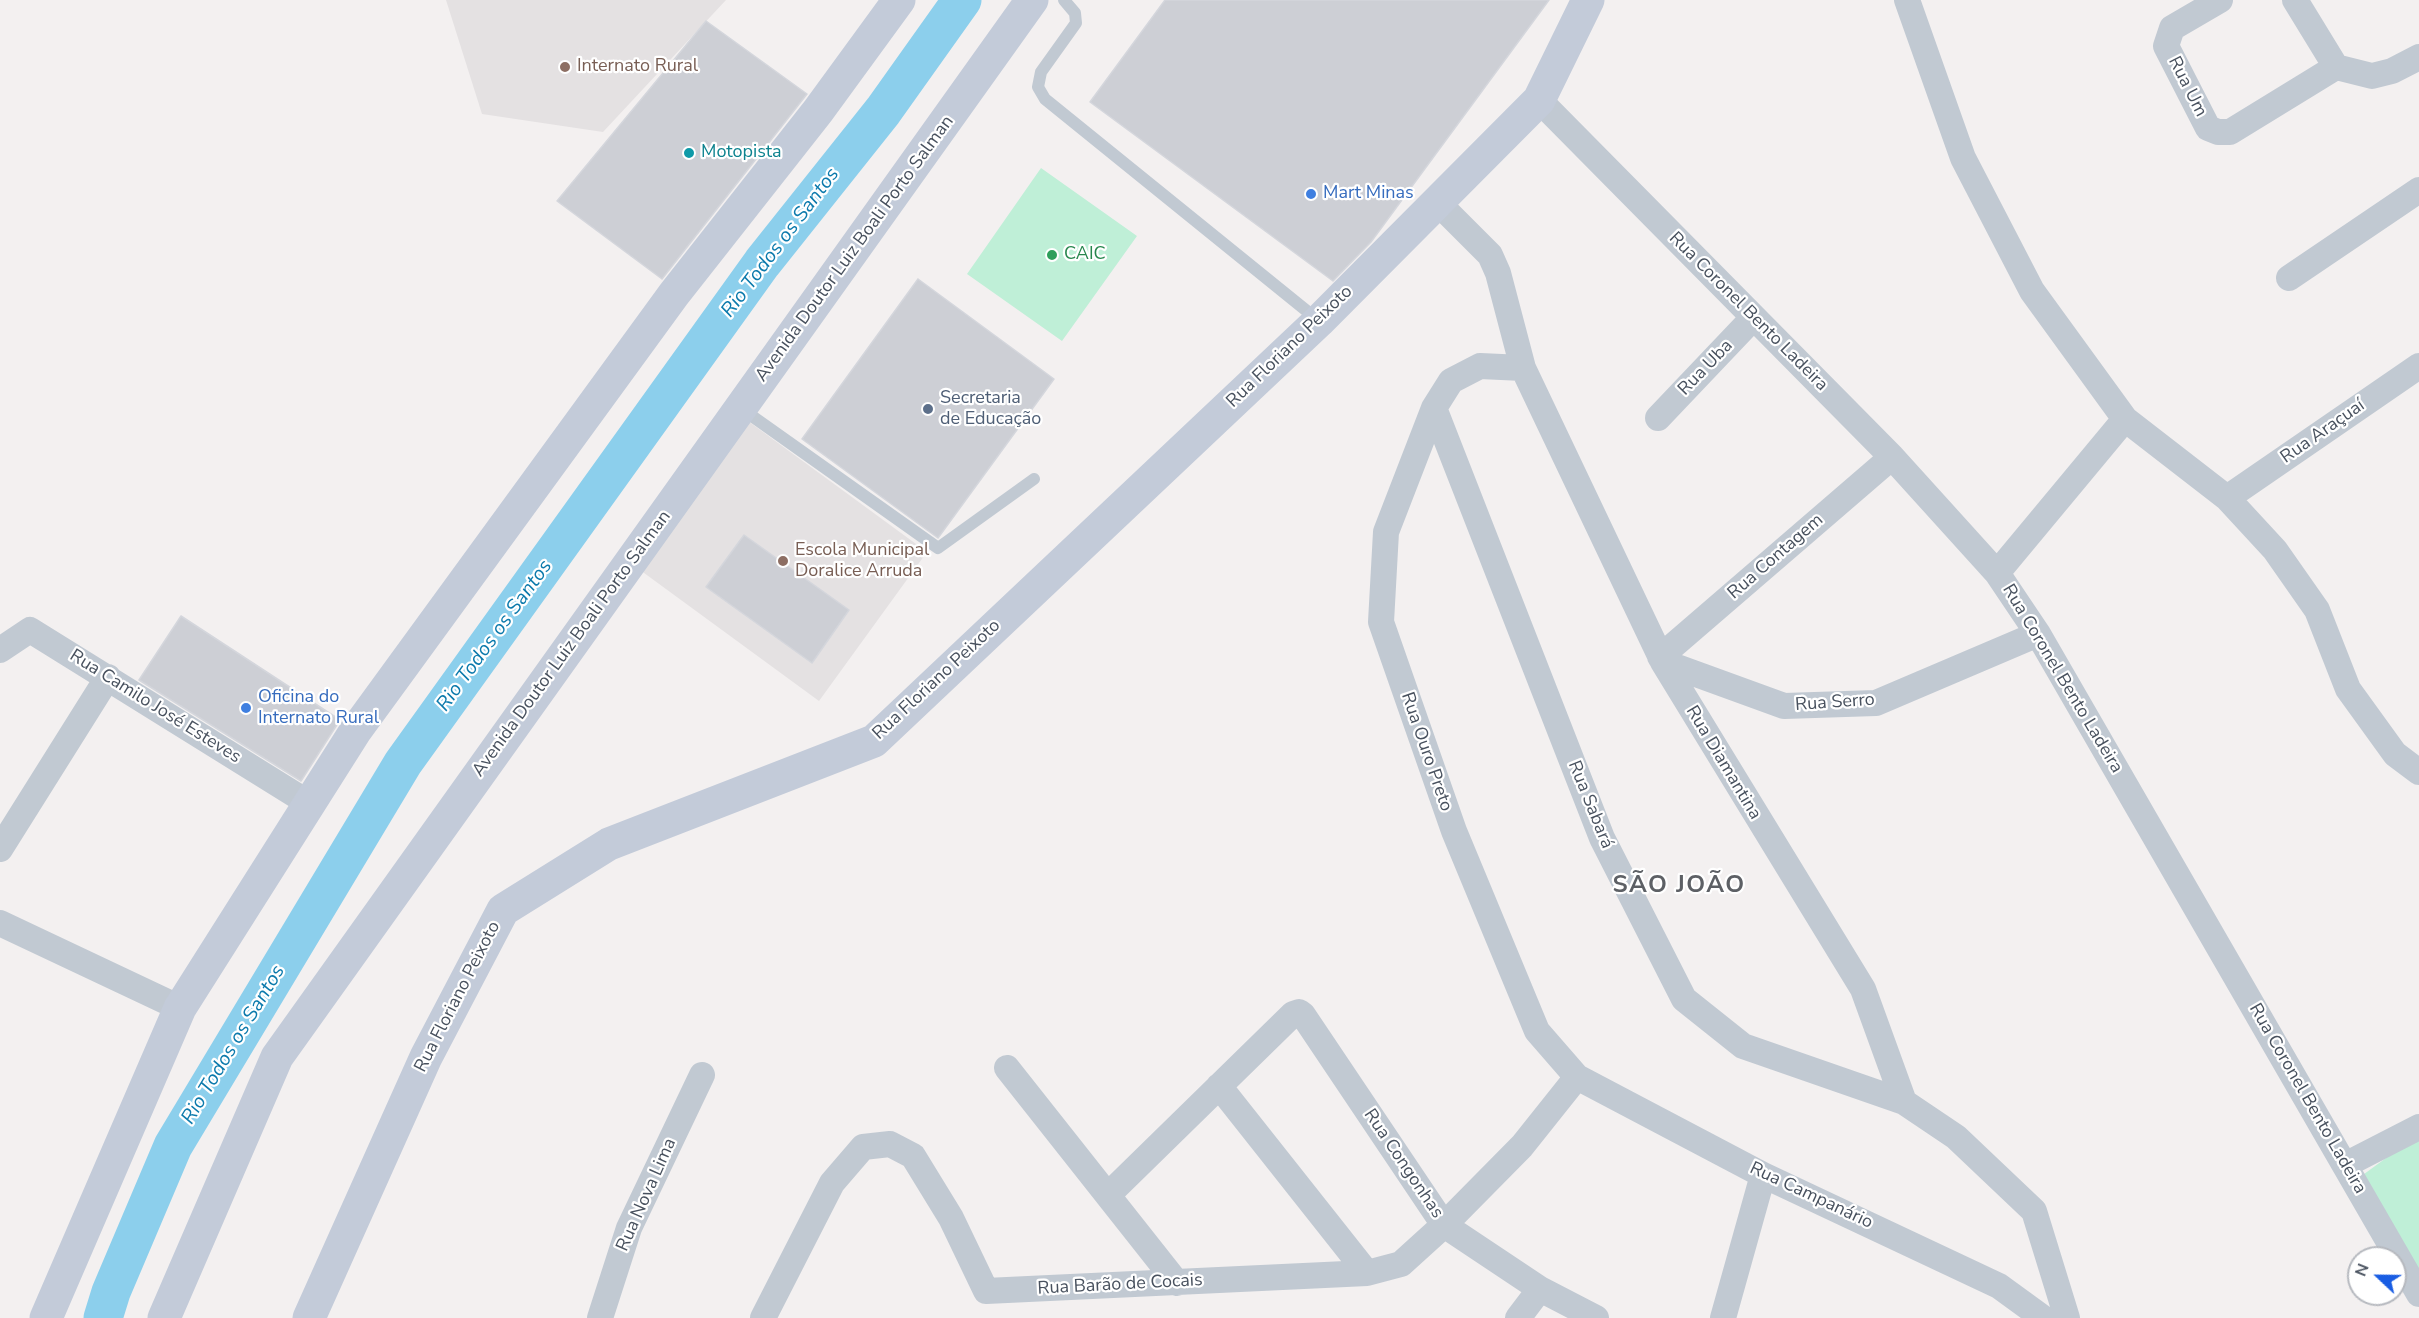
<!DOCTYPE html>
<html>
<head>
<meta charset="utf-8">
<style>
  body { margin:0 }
  #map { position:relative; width:2419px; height:1318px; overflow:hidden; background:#f3f0f0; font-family:"Nunito Sans",sans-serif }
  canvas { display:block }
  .north { position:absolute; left:2347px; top:1246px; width:60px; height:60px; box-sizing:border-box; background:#fff; border:2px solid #b6b9bf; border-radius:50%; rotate:292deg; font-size:16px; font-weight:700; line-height:24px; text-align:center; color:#48515e }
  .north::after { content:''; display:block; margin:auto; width:21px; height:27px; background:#195de3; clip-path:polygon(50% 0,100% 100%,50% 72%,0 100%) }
</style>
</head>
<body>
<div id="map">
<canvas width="2419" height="1318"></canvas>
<div class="north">N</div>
</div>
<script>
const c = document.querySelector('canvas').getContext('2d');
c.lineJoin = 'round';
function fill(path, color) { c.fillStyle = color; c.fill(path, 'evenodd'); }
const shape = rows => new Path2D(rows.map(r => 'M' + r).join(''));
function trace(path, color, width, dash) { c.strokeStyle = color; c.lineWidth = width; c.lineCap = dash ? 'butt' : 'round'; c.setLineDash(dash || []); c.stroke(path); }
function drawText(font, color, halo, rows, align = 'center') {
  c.font = font + ' "Nunito Sans",sans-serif'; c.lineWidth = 4.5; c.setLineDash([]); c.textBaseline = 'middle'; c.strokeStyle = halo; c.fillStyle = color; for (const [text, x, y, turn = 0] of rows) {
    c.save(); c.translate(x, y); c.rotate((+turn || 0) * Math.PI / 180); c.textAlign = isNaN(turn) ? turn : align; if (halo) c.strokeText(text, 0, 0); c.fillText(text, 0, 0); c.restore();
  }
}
const education = shape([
  [446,0,726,0,603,132,482,114],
  [748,421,927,552,819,701,640,570]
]);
const green = shape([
  [1041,168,1137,236,1062,341,967,274],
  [2419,1134,2419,1285,2360,1177]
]);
const river = shape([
  [103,1318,111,1292,173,1146,403,763,762,263,883,111,962,0]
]);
const building = shape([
  [1165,0,1549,0,1371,242,1333,281,1090,102,1165,0],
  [706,21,807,94,662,279,557,201,706,21],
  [918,279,1054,379,938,538,802,439,918,279],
  [744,535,849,610,812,663,706,587,744,535],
  [181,616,340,720,301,781,139,680,181,616]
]);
const lane = shape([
  [1064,0,1075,13,1076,23,1041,72,1038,87,1045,99,1318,320],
  [742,409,938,548,1034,479]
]);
const street = shape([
  [1907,0,1963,158,2032,291,2125,419,2227,498,2275,550,2317,610,2348,689,2395,754,2419,772],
  [2220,0,2172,28,2166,46,2208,128,2218,132,2230,132,2336,67,2372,76,2392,71,2419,57],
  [2295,0,2336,67],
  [1539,100,1892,457,1997,573,2038,634,2419,1294],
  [1437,202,1490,255,1498,273,1523,368],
  [2289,278,2419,190],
  [1434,408,1602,838,1684,999,1743,1046,1904,1102,1956,1137,2034,1211,2067,1318],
  [1658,418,1753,318],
  [2227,498,2419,366],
  [1997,573,2125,419],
  [0,650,30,630,310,804],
  [1660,657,1892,457],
  [1663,662,1784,706,1876,703,2038,634],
  [0,849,108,677],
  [0,923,180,1008],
  [1007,1068,1177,1283],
  [1219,1086,1367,1273],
  [1904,1102,1863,989,1663,662,1523,368,1480,366,1451,381,1434,408,1386,532,1381,622,1454,831,1537,1031,1577,1077,1763,1175,1999,1286,2043,1318],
  [2345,1165,2419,1127],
  [1109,1194,1293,1014,1299,1012,1303,1015,1444,1225,1540,1289,1596,1318],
  [600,1318,629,1228,702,1075],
  [763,1318,832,1183,863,1147,890,1144,913,1156,951,1218,986,1291,1367,1273,1401,1264,1444,1225,1522,1146,1577,1077],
  [1518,1318,1540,1289],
  [1723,1318,1763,1175]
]);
const secondary = shape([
  [46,1318,180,1008,356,730,674,294,818,111,899,0],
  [164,1318,277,1057,1032,0],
  [309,1318,426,1057,503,910,609,844,874,741,1319,321,1539,100,1588,0]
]);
const markers = [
  [565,67,6,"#8d6e63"],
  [689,153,6,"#0f9aa8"],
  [1311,194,6,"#3f7fe0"],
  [1052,255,6,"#2e9e5b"],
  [928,409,6,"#5c6f8a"],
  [783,561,6,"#8d6e63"],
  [246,708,6,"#3f7fe0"]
];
const educationNames = [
  ["Internato Rural",577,67],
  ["Escola Municipal",795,551],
  ["Doralice Arruda",795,572]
];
const streetNames = [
  ["Rua Um",2187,87,63],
  ["Avenida Doutor Luiz Boali Porto Salman",855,249,-54],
  ["Rua Coronel Bento Ladeira",1748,312,45],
  ["Rua Floriano Peixoto",1290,347,-44],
  ["Rua Uba",1706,368,-46],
  ["Rua Araçuaí",2323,432,-35],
  ["Rua Contagem",1776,557,-41],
  ["Avenida Doutor Luiz Boali Porto Salman",572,644,-54],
  ["Rua Coronel Bento Ladeira",2062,679,59],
  ["Rua Floriano Peixoto",937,680,-43],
  ["Rua Serro",1835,703,-4],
  ["Rua Camilo José Esteves",155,707,32],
  ["Rua Ouro Preto",1426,752,71],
  ["Rua Diamantina",1723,763,59],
  ["Rua Sabará",1590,805,68],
  ["Rua Floriano Peixoto",458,997,-63],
  ["Rua Coronel Bento Ladeira",2307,1099,60],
  ["Rua Congonhas",1403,1164,56],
  ["Rua Nova Lima",647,1195,-66],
  ["Rua Campanário",1811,1196,25],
  ["Rua Barão de Cocais",1120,1285,-3]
];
const cultureNames = [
  ["Motopista",701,153]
];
const shopNames = [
  ["Mart Minas",1323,194],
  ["Oficina do",258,698],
  ["Internato Rural",258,719]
];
const leisureNames = [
  ["CAIC",1064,255]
];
const serviceNames = [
  ["Secretaria",940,399],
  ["de Educação",940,420]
];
const waterNames = [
  ["Rio Todos os Santos",781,243,-53],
  ["Rio Todos os Santos",495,636,-54],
  ["Rio Todos os Santos",234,1045,-59]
];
const districtNames = [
  ["SÃO JOÃO",1679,886]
];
fill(education, '#e4e1e2');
fill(green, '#bfefd7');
trace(river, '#8ccfec', 39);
fill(building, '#cdcfd5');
trace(building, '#d4d6dc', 1.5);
trace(lane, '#c1c9d2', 12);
trace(street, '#c1c9d2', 26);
trace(secondary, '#c3cbd9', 33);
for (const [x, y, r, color] of markers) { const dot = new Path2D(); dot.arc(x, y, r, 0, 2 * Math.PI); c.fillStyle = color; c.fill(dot); trace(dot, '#fff', 2); }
drawText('18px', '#785e54', '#fff', educationNames, 'left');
drawText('18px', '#48515e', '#fff', streetNames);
drawText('18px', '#0d838f', '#fff', cultureNames, 'left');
drawText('18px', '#366cbe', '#fff', shopNames, 'left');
drawText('18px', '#27864d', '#fff', leisureNames, 'left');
drawText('18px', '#4e5e75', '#fff', serviceNames, 'left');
drawText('italic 20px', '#0c7aac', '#fff', waterNames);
c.letterSpacing = '1.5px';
drawText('bold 24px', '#5d6065', '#fff', districtNames);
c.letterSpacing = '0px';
</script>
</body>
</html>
